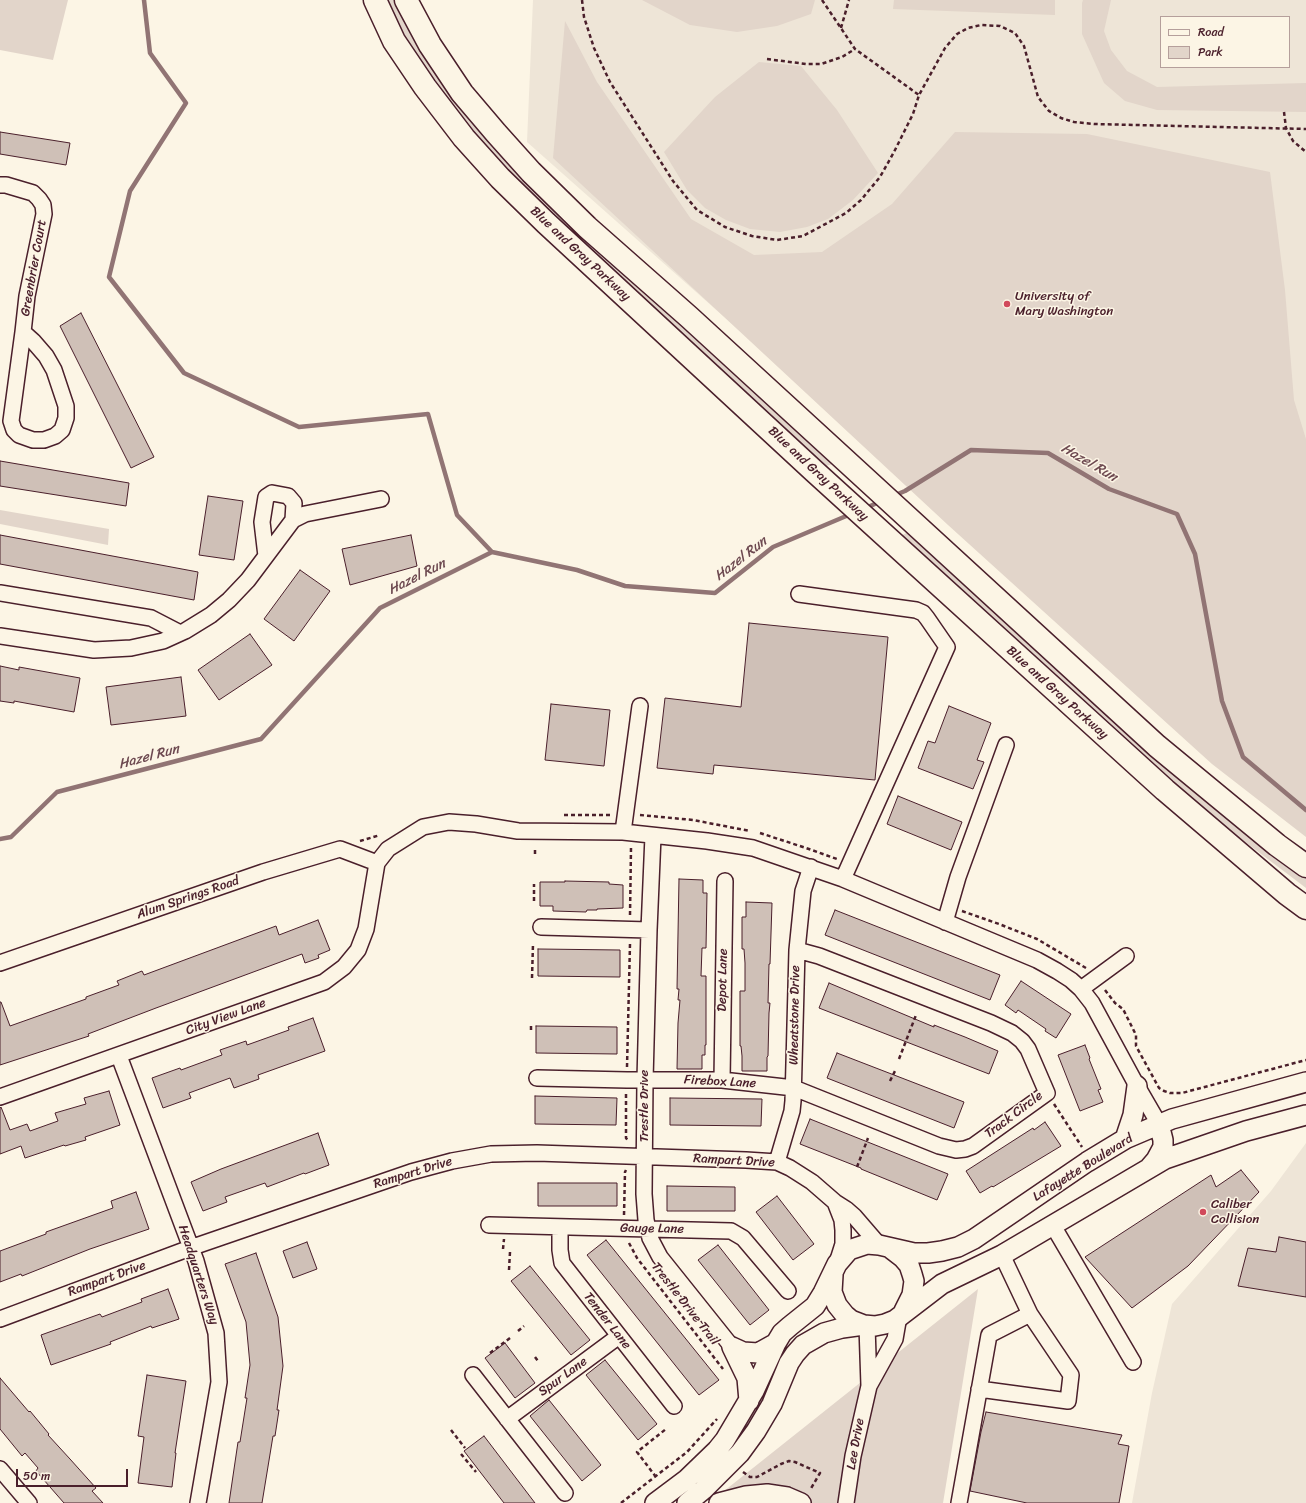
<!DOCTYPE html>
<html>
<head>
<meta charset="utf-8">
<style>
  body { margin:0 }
  #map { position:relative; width:1306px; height:1503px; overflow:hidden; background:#fcf5e5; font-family:Sriracha,sans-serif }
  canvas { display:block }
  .legend { position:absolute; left:1160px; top:16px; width:130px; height:52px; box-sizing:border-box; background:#fcf5e5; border:1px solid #b59f9b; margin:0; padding:5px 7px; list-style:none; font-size:12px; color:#4a1f2b }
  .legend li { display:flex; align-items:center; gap:8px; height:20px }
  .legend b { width:20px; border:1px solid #b59f9b }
  .scale { position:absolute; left:16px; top:1469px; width:112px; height:18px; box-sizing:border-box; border:2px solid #4a1f2b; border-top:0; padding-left:5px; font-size:12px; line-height:14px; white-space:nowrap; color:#4a1f2b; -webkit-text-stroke:3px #fcf5e5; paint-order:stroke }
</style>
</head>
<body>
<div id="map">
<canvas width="1306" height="1503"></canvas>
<ul class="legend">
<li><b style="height:5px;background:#fcf5e5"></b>Road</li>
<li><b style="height:11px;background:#e2d5ca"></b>Park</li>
</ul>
<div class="scale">50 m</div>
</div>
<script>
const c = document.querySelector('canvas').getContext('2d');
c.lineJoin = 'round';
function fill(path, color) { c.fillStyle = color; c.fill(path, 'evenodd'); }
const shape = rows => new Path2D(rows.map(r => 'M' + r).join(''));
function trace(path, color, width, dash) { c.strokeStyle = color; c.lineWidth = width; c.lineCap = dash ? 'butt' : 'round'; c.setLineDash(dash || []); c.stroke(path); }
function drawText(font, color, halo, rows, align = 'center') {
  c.font = font + ' Sriracha,sans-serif'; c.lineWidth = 3; c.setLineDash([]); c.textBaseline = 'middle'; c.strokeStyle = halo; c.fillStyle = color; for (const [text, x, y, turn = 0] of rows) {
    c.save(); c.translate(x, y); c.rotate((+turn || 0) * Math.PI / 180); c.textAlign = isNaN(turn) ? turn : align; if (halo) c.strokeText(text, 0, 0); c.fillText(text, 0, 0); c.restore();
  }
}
const built = shape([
  [533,0,1306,0,1306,491,891,465,527,142],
  [1161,17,1289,17,1289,67,1161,67],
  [1306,1143,1306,1503,1132,1503,1152,1393,1172,1304,1271,1191]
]);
const green = shape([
  [0,0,68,0,53,60,0,50],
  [384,0,397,0,425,52,836,463,823,467,487,154,414,56],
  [642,0,815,0,811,14,777,26,737,32,690,25],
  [894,0,1055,0,1055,15,893,9],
  [1083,0,1111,0,1104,31,1111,50,1127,71,1157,87,1306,83,1306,112,1157,110,1125,101,1104,83,1082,34,1082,3],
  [565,21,597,82,691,219,754,255,822,252,892,204,955,132,1087,134,1270,172,1285,290,1294,400,1306,439,1306,837,1212,764,948,525,553,158],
  [759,62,801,66,837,110,878,173,853,200,828,219,807,227,780,232,750,229,726,220,705,208,687,190,664,152,715,97],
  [0,510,109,529,108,545,0,524],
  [911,531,1306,876,1306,888,1203,810,900,536],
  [978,1289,943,1503,709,1503]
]);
const stream = shape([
  [144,0,150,53,186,103,130,191,109,277,184,373,299,427,428,414,457,515,492,552],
  [893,496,905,491,971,450,1048,453,1109,489,1177,514,1195,554,1222,701,1243,757,1306,810],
  [864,509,881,501],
  [0,839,11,837,57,792,261,739,380,608,492,552,577,570,625,586,715,593,773,547,851,514]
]);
const building = shape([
  [0,132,70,143,66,165,0,154,0,132],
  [81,313,154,457,131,468,60,326,81,313],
  [0,461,129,483,126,506,0,486,0,461],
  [208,496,243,501,234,560,199,555,208,496],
  [0,535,198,572,194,600,0,564,0,535],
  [411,535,417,566,350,585,342,549,411,535],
  [300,570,330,591,294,641,264,619,300,570],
  [749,623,888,637,875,780,714,765,713,774,657,768,665,698,741,707,749,623],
  [250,634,272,665,219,700,198,670,250,634],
  [0,666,19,670,19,667,80,678,74,712,14,701,14,703,0,701,0,666],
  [181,677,186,716,111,725,106,687,181,677],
  [551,704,610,710,604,766,545,760,551,704],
  [949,706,991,723,977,760,984,762,973,789,918,768,928,741,935,743,949,706],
  [898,796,962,822,951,850,887,824,898,796],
  [679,879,703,880,703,893,707,893,706,948,702,948,701,976,706,976,706,1045,705,1045,705,1055,702,1055,702,1069,677,1069,678,1023,680,1000,678,1000,679,989,677,989,679,879],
  [565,881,609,882,609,884,623,885,623,908,597,909,597,910,587,910,586,912,553,911,553,906,540,906,540,882,565,882,565,881],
  [746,902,772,903,770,964,769,964,768,1003,770,1003,769,1013,768,1056,767,1057,767,1071,742,1071,742,1056,741,1046,740,1046,740,991,745,991,745,963,744,949,742,949,742,917,746,917,746,902],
  [835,910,1000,975,990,1000,825,935,835,910],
  [318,920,330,950,318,955,319,958,305,963,302,954,156,1008,88,1034,89,1036,0,1065,0,1002,1,1002,10,1026,86,999,86,997,119,985,117,981,142,971,144,975,276,926,279,935,318,920],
  [538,949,620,950,620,977,538,976,538,949],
  [1021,981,1071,1014,1056,1038,1045,1031,1046,1029,1018,1010,1016,1013,1005,1005,1021,981],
  [829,983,934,1027,934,1025,965,1037,998,1051,989,1074,819,1008,829,983],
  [313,1018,325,1051,258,1075,259,1079,234,1088,230,1078,189,1093,191,1098,163,1108,152,1078,180,1068,181,1070,222,1055,220,1050,246,1041,247,1045,289,1030,288,1027,313,1018],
  [536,1026,617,1027,617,1054,536,1053,536,1026],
  [1085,1045,1090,1058,1089,1059,1101,1089,1098,1090,1103,1102,1080,1111,1058,1055,1085,1045],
  [837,1053,964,1102,954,1128,827,1078,837,1053],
  [109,1091,120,1125,85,1137,86,1140,65,1146,64,1145,25,1158,21,1146,0,1154,0,1108,1,1107,10,1130,27,1124,30,1131,58,1121,55,1113,86,1104,84,1098,109,1091],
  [535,1096,617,1098,616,1125,535,1124,535,1096],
  [670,1098,762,1099,761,1126,670,1125,670,1098],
  [810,1119,948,1174,937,1200,861,1169,861,1168,800,1144,810,1119],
  [1045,1122,1061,1146,993,1187,992,1186,980,1193,966,1171,1033,1128,1034,1130,1045,1122],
  [318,1133,329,1165,305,1174,304,1173,267,1187,265,1183,225,1197,227,1202,203,1211,191,1182,221,1169,318,1133],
  [1241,1170,1259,1192,1188,1266,1132,1308,1085,1257,1211,1175,1216,1187,1241,1170],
  [538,1183,617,1183,617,1206,538,1206,538,1183],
  [667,1186,735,1187,735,1211,667,1211,667,1186],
  [136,1192,149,1229,90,1249,22,1276,21,1274,0,1282,0,1251,46,1234,46,1232,113,1208,111,1201,136,1192],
  [777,1196,814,1244,793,1260,756,1212,777,1196],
  [1279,1237,1306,1242,1306,1297,1238,1286,1248,1248,1276,1252,1279,1237],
  [606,1240,719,1380,699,1395,587,1255,606,1240],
  [307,1242,317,1269,293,1278,283,1251,307,1242],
  [718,1245,769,1310,750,1325,698,1260,718,1245],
  [256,1253,278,1317,283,1366,277,1410,279,1410,275,1436,273,1436,262,1503,229,1503,238,1442,240,1442,247,1398,245,1398,250,1365,246,1322,225,1264,256,1253],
  [530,1266,590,1340,571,1355,511,1281,530,1266],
  [168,1289,179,1319,152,1328,151,1326,110,1342,111,1344,51,1365,41,1335,100,1314,102,1317,142,1302,141,1299,168,1289],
  [505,1343,535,1383,515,1398,485,1358,505,1343],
  [605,1360,657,1424,638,1440,586,1375,605,1360],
  [147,1375,186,1381,175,1453,176,1453,172,1487,138,1483,144,1437,138,1436,147,1375],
  [0,1378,29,1412,30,1411,49,1434,48,1435,70,1459,96,1488,92,1491,103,1503,64,1503,36,1471,38,1468,25,1453,22,1456,0,1429,0,1378],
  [549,1400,601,1465,582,1481,530,1416,549,1400],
  [986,1412,1122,1435,1118,1444,1129,1446,1119,1503,1027,1503,970,1491,981,1432,986,1412],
  [484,1436,535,1503,504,1503,464,1451,484,1436]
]);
const path = shape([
  [582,0,584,17,594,48,610,82,673,181,697,210,725,227,752,236,777,240,803,236,846,213,861,200,880,177,894,152,913,114,919,95,945,48,957,34,968,28,981,25,1000,26,1015,33,1024,46,1038,97,1049,111,1061,118,1074,122,1094,124,1306,129],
  [822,0,855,49,919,95],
  [841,28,849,0],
  [767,59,806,64,821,64,842,57,855,49],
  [1284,112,1286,128,1293,141,1306,152],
  [564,815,611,815],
  [640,815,693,820,750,831],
  [760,833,806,848,837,859],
  [360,841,380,835],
  [535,854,535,850],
  [534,901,534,884],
  [962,911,999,924,1037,939,1086,968],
  [630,915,631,848],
  [532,978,533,944],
  [1105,990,1115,1003,1123,1009,1136,1035,1136,1046,1159,1088,1164,1091,1170,1093,1182,1093,1306,1060],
  [531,1030,531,1023],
  [899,1059,916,1015],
  [627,1067,630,944],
  [890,1081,895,1071],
  [626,1094,626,1138,629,1142],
  [1054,1104,1082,1147],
  [857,1167,868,1138],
  [624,1215,625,1172,626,1170],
  [629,1243,637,1258,723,1369],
  [503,1249,504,1239],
  [509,1270,510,1252],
  [518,1331,524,1326],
  [490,1353,510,1338],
  [535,1357,538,1361],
  [451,1430,465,1448],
  [461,1454,476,1472],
  [743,1472,750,1477,757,1477,781,1464,789,1461,795,1462,820,1473,810,1490],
  [656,1477,637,1452,666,1429],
  [621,1503,687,1452,717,1419]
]);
const minor = shape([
  [0,185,6,185,33,193,39,199,43,205,44,214,27,296,23,332],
  [23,332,33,341,46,356,54,370,66,406,66,418,62,430,55,436,44,440,33,440,19,435,14,430,11,421,23,332],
  [266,556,262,522,266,497,272,493,288,496,294,503,293,520],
  [0,593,151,618,180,633],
  [799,594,916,610,923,613,927,618,947,647,843,879],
  [0,636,94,650,131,648,163,641,185,631,211,615,229,600,248,580,293,520,305,514,381,499],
  [623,832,640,706],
  [653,836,649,930,645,1080,644,1194,646,1220,650,1238,660,1257,732,1347],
  [945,922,958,877,1006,745],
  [541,927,649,930],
  [0,963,263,872,340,849,377,863],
  [1081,989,1126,956],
  [119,1056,196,1261,216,1333,219,1382,198,1503],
  [537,1078,627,1080,722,1080,794,1088,939,1146,956,1150,965,1149,973,1146,1047,1093,1028,1049,1022,1041,1012,1033,991,1023,819,956,797,950],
  [722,1080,725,881],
  [0,1097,324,982,344,967,358,950,366,929,377,863,388,849,423,827,449,822,476,824,518,831,623,832,707,841,753,848,843,879,1037,960,1057,971,1071,980,1081,989,1092,1003,1137,1086,1159,1124],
  [777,1162,792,1111,793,1101,797,950,803,891,811,867],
  [835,1202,842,1220,843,1230,843,1244,837,1263],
  [1052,1224,1133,1362],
  [489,1225,731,1231,743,1238,788,1291],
  [560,1228,560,1250,562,1263,674,1406],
  [0,1319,190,1248,411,1172,452,1161,491,1154,537,1153,746,1160,777,1162,790,1168,812,1182,835,1202,846,1209,854,1216,879,1245],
  [473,1375,565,1493],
  [869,1386,895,1339,899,1316],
  [979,1389,1068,1401,1071,1375,1030,1314],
  [507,1419,619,1336],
  [0,1469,29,1503],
  [846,1503,853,1456,869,1386,867,1326],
  [959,1503,989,1335,1030,1314,1002,1255]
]);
const major = shape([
  [1125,1139,1133,1115,1137,1086],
  [1150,1167,1156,1160,1163,1147,1163,1140,1159,1124],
  [890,1248,903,1258,909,1265,912,1274,914,1281,912,1295,904,1311],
  [833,1275,832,1292,837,1305,845,1315,851,1320,864,1325,875,1326,885,1324,895,1320,942,1284,1002,1255,1165,1159,1246,1131,1306,1115],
  [732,1347,747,1378,749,1401],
  [732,1347,743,1352,758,1353,776,1343],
  [655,1503,687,1479,717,1450,725,1440,754,1391,776,1343,782,1333,790,1326,815,1306,823,1293,837,1264,849,1250,867,1244,879,1245,914,1253,928,1253,942,1251,958,1247,974,1239,1087,1162,1125,1139,1172,1119,1306,1082],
  [687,1503,703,1490,740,1453,756,1431,772,1404,789,1363,795,1354,803,1345,824,1333,842,1328,864,1325],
  [719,1503,746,1496,767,1494,787,1497,801,1503]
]);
const highway = shape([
  [375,0,394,41,425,87,464,138,500,178,546,223,814,471,1165,790,1287,894,1306,908],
  [406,0,430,45,462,93,496,133,531,172,587,227,689,317,1157,746,1277,845,1306,866]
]);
const markers = [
  [1007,304,4,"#d1495b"],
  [1203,1212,4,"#d1495b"]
];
const streetNames = [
  ["Blue and Gray Parkway",580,254,43],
  ["Greenbrier Court",34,268,-80],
  ["Blue and Gray Parkway",818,474,43],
  ["Blue and Gray Parkway",1057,693,42],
  ["Alum Springs Road",188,898,-19],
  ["Depot Lane",723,980,-89],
  ["Wheatstone Drive",795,1015,-89],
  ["City View Lane",226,1017,-20],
  ["Firebox Lane",720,1082,3],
  ["Trestle Drive",645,1106,-90],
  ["Track Circle",1014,1115,-37],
  ["Rampart Drive",734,1161,3],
  ["Lafayette Boulevard",1083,1168,-32],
  ["Rampart Drive",413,1173,-17],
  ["Gauge Lane",652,1229,1],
  ["Headquarters Way",198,1275,72],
  ["Rampart Drive",107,1279,-20],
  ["Trestle Drive Trail",685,1304,52],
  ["Tender Lane",607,1321,52],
  ["Spur Lane",563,1377,-36],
  ["Lee Drive",856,1444,-80]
];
const poiNames = [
  ["University of",1015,297],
  ["Mary Washington",1015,312],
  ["Caliber",1211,1205],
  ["Collision",1211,1220]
];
const waterNames = [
  ["Hazel Run",1089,463,30],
  ["Hazel Run",741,559,-38],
  ["Hazel Run",417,577,-27],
  ["Hazel Run",149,757,-15]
];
fill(built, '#eee5d7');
fill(green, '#e2d5ca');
trace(stream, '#917474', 4.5);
fill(building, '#cfc0b7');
trace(building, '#4a1f2b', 1);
trace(minor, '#4a1f2b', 18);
trace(major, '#4a1f2b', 22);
trace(highway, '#4a1f2b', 25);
trace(path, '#4a1f2b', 2.5, [4, 3]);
trace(minor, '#fcf5e5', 15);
trace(major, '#fcf5e5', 19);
trace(highway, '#fcf5e5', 22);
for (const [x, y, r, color] of markers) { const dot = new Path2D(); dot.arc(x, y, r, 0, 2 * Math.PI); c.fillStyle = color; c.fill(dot); trace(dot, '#fcf5e5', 1.5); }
drawText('13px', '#4a1f2b', '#fcf5e5', streetNames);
drawText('13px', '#4a1f2b', '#fcf5e5', poiNames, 'left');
drawText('italic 14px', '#6d4950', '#fcf5e5', waterNames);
</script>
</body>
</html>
